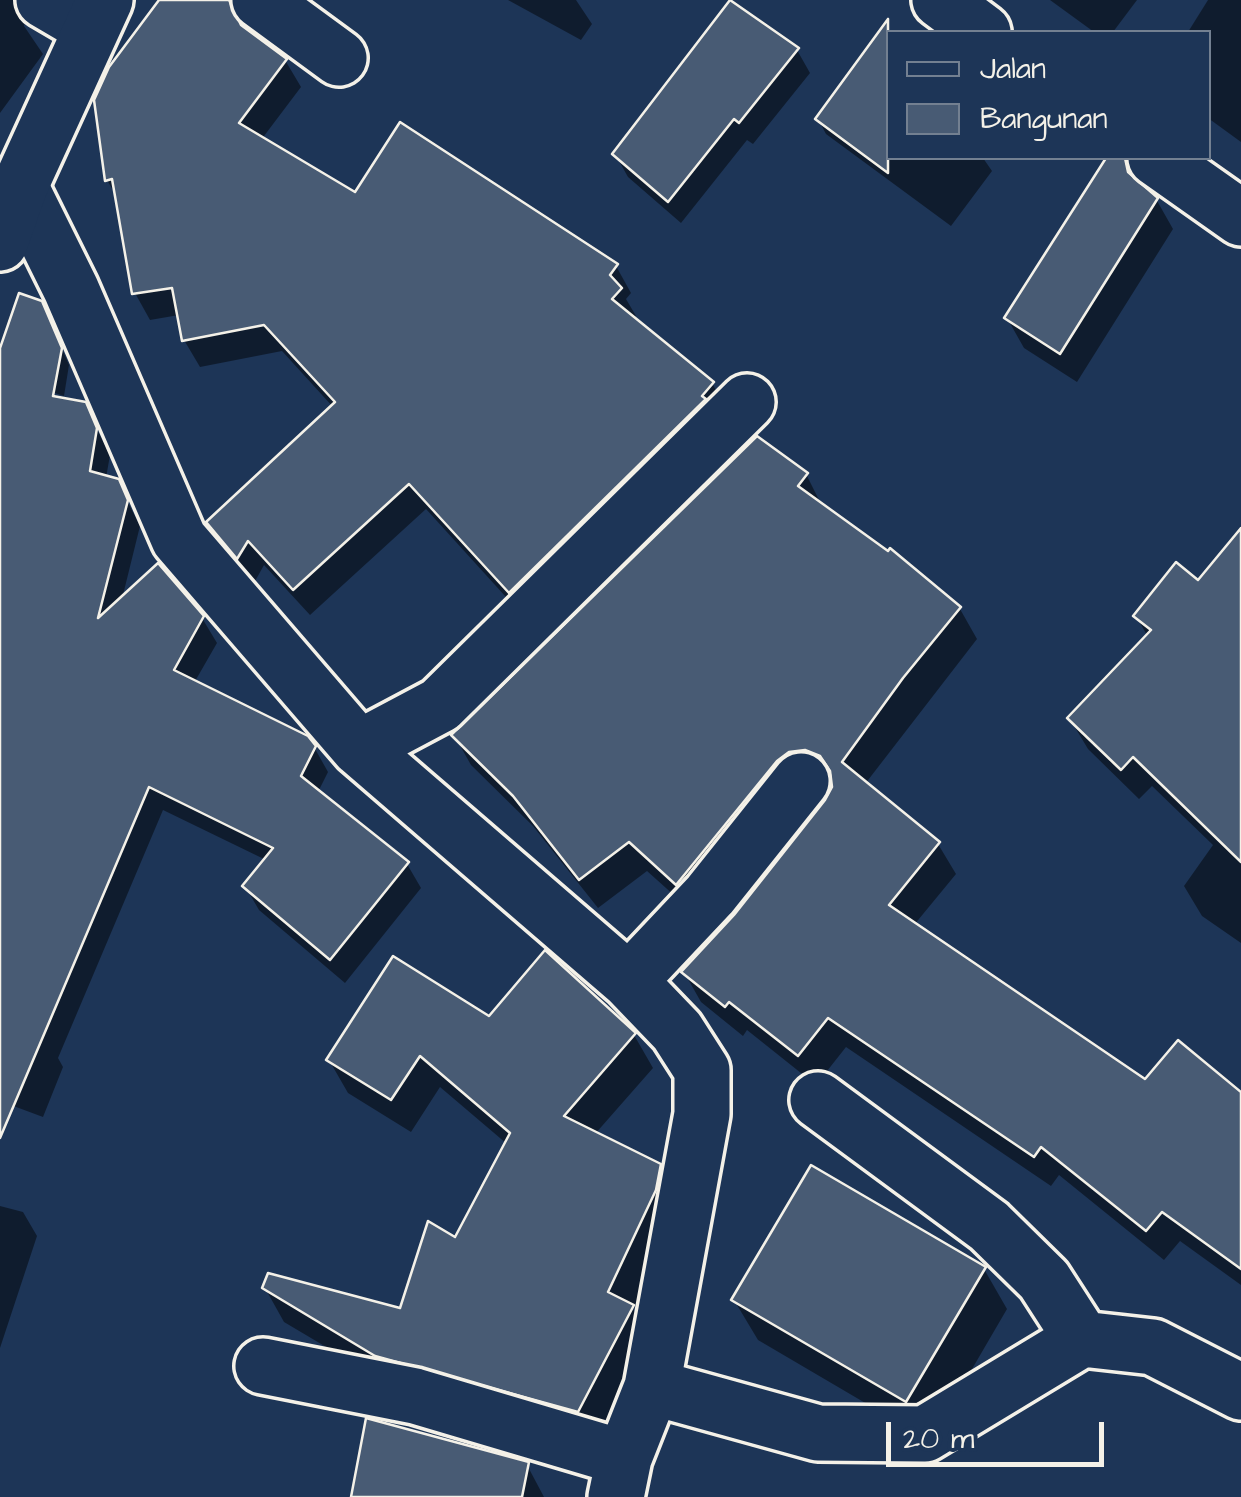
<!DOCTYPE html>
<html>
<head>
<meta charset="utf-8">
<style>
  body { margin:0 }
  #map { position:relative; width:1241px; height:1497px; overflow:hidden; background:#1d3557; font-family:"Architects Daughter",sans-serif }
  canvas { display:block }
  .legend { position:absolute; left:886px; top:30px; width:325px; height:130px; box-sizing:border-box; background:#1d3557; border:2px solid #738091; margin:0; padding:12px 18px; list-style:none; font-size:30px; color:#f4f1e8 }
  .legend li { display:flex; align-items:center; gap:20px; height:50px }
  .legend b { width:50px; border:2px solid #738091 }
  .scale { position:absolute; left:886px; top:1422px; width:218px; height:45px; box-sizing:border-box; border:5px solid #f4f1e8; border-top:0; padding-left:12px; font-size:30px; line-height:35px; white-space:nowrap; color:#f4f1e8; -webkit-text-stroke:8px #1d3557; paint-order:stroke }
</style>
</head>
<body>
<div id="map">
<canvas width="1241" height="1497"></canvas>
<ul class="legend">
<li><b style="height:12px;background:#1d3557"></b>Jalan</li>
<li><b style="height:28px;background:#485b74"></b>Bangunan</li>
</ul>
<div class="scale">20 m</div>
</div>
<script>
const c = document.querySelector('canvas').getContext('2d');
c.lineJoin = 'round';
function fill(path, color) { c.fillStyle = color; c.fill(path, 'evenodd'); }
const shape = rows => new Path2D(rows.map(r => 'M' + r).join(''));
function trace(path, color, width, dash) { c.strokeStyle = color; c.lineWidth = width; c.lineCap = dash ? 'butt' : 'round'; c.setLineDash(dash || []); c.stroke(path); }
const shadow = shape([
  [0,0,36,0,28,8,24,26,43,54,0,113],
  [162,0,229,0,244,30,285,60,301,87,261,140,356,196,616,266,631,293,626,299,636,316,633,319,712,383,727,410,525,618,426,509,310,615,264,565,254,583,223,547,208,521,333,407,282,351,200,367,184,340,179,315,150,320,135,293,118,199,107,180],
  [508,0,576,0,592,24,581,40],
  [1050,0,1137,0,1113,32,1094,32],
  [1208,0,1241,0,1241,142,1208,118,1208,32,1188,32],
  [797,50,810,73,753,144,747,140,681,223,628,177,615,154],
  [858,65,888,87,888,158,983,158,992,171,951,226,826,134,818,119],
  [1156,199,1173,229,1077,382,1024,348,1007,318],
  [49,319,69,365,64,396,6,377,0,366,0,356],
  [84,404,110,455,106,478,117,481,140,526,122,599,202,618,217,643,194,683,314,747,328,772,318,792,407,864,421,888,345,983,259,910,245,886,266,860,163,810,58,1058,63,1067,43,1117,0,1101,0,418],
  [806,474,822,506,960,609,977,639,865,784,938,844,956,874,914,925,1146,1082,1241,1095,1241,1285,1180,1241,1164,1260,1059,1175,1051,1186,846,1047,816,1085,747,1030,743,1036,701,1002,684,972,736,916,828,802,834,784,824,780,695,914,647,871,598,908,533,826,471,765,454,735],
  [1241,532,1241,943,1202,916,1184,886,1213,845,1152,786,1139,799,1088,749,1070,719,1148,637,1136,616,1199,584],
  [489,1019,634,1035,653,1068,595,1134,659,1165,679,1199,674,1225,633,1309,651,1340,597,1444,397,1389,284,1322,265,1288,402,1311,456,1241,507,1144,440,1087,411,1132,348,1093,329,1060],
  [0,1206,23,1212,37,1236,0,1348],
  [984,1269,1007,1309,930,1441,758,1340,734,1300],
  [527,1465,544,1497,353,1497]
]);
const building = shape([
  [159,0,229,0,241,25,287,59,239,123,355,192,400,122,618,264,610,275,622,288,612,299,714,382,702,396,706,399,509,593,409,484,293,590,248,541,237,559,206,522,335,402,264,325,182,341,172,288,132,294,112,179,105,181,94,100,109,67,159,0],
  [730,0,799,48,739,123,734,119,668,202,612,154,730,0],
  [888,19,888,173,815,119,888,19],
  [1106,158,1125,158,1128,172,1158,198,1060,354,1004,318,1106,158],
  [19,293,42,301,62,348,53,396,86,402,97,428,90,471,119,479,128,500,98,618,158,563,204,616,174,670,308,736,316,746,301,776,409,862,330,960,242,886,273,848,149,787,0,1138,0,348,19,293],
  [757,436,808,473,798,486,888,551,890,548,961,607,903,678,842,762,940,842,889,905,1145,1079,1178,1040,1241,1092,1241,1269,1162,1212,1146,1231,1041,1147,1034,1157,828,1018,798,1056,729,1002,725,1007,681,972,734,915,825,800,832,787,830,771,820,756,805,750,789,752,777,761,676,885,629,842,579,880,513,796,451,735,757,436],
  [1241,528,1241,862,1133,757,1121,770,1067,718,1151,630,1133,616,1176,562,1198,580,1241,528],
  [545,950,636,1033,564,1116,661,1164,656,1190,608,1292,634,1305,578,1412,375,1356,262,1288,268,1273,400,1308,428,1221,455,1237,510,1133,420,1056,391,1100,326,1060,393,956,489,1016,545,950],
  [811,1165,986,1267,906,1402,731,1300,811,1165],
  [366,1418,529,1462,522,1497,351,1497,366,1418]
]);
const minor = shape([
  [44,0,90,27],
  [260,0,339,58],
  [940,0,983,32],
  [1156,158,1241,218],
  [20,186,71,289,179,539,359,748,629,981,677,1031,702,1070,702,1114,652,1387,624,1458,616,1497],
  [359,748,440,705,747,402],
  [629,981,710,895,801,781],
  [818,1100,989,1226,1044,1280,1082,1339],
  [263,1366,415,1396,624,1458],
  [652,1387,818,1433,925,1434,1082,1339,1153,1347,1241,1392]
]);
const tertiary = shape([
  [0,243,20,186,105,0]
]);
fill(shadow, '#0007');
fill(building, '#485b74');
trace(building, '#f4f1e8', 2.5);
trace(minor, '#f4f1e8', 62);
trace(tertiary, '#f4f1e8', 62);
trace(minor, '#1d3557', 55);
trace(tertiary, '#1d3557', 55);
</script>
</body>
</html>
